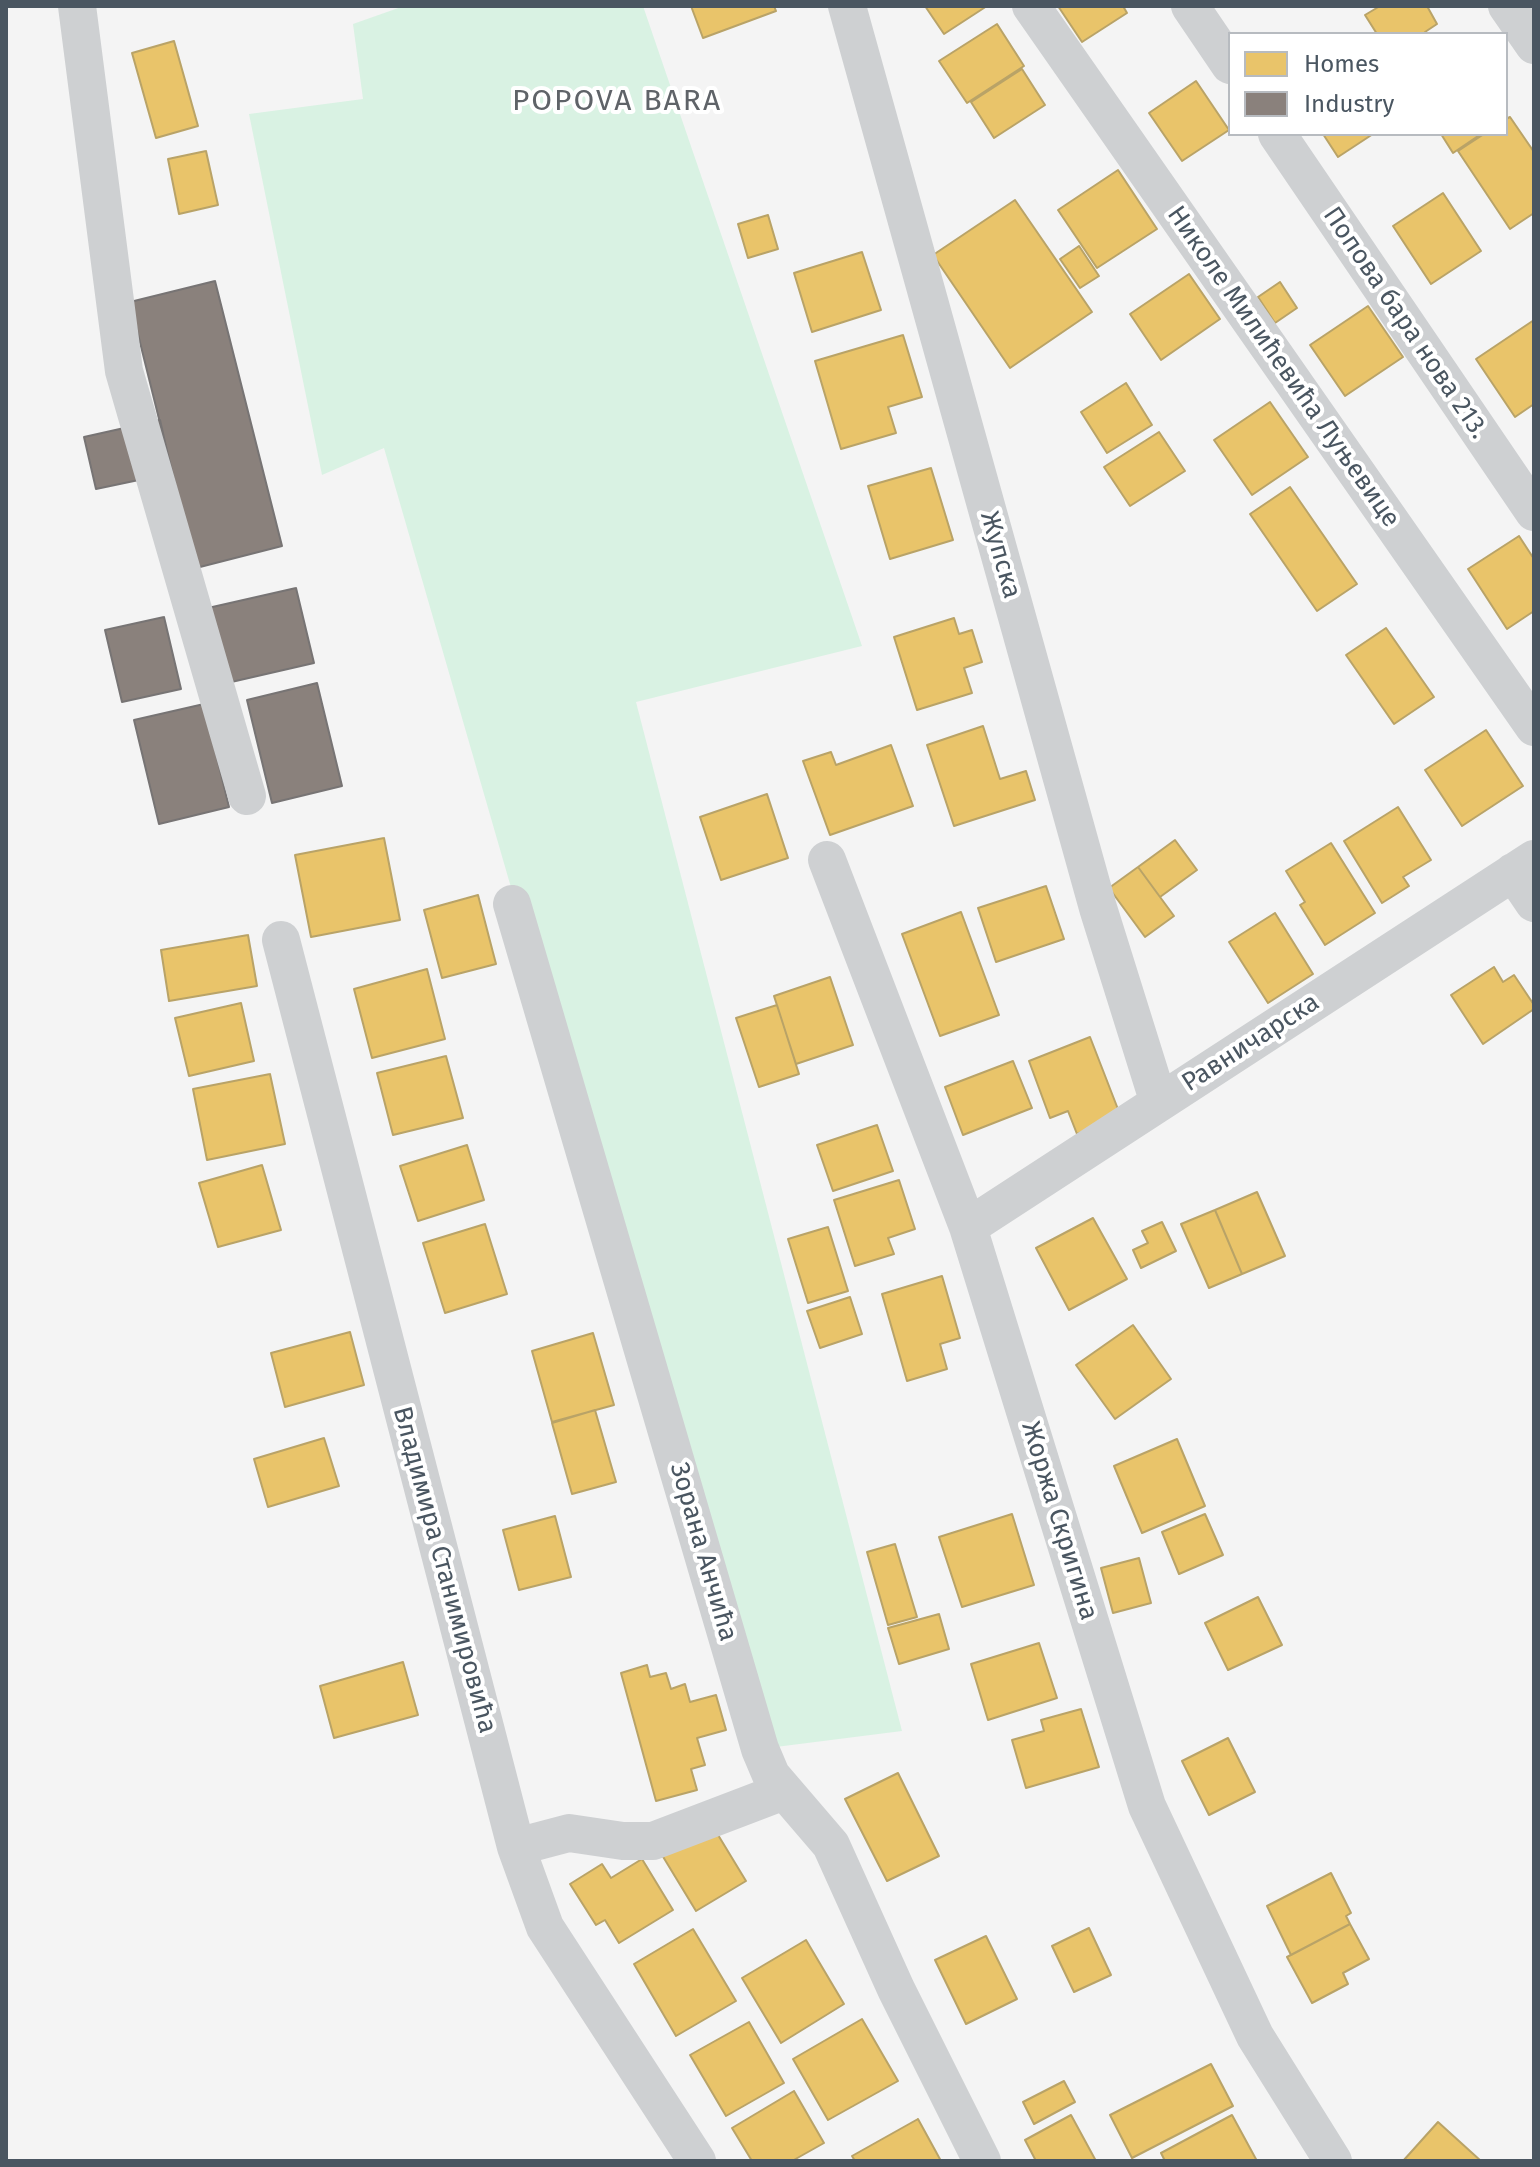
<!DOCTYPE html>
<html>
<head>
<meta charset="utf-8">
<style>
  body { margin:0 }
  #map { position:relative; width:1540px; height:2167px; overflow:hidden; background:#f4f4f4; font-family:"Fira Sans",sans-serif }
  canvas { display:block }
  .frame { position:absolute; inset:0; border:8px solid #4a5661; pointer-events:none }
  .legend { position:absolute; left:1228px; top:32px; width:280px; height:104px; box-sizing:border-box; background:#fff; border:2px solid #b7bbc0; margin:0; padding:10px 14px; list-style:none; font-size:24px; color:#4a5661 }
  .legend li { display:flex; align-items:center; gap:16px; height:40px }
  .legend b { width:40px; border:2px solid #b7bbc0 }
</style>
</head>
<body>
<div id="map">
<canvas width="1540" height="2167"></canvas>
<div class="frame"></div>
<ul class="legend">
<li><b style="height:22px;background:#e9c46a"></b>Homes</li>
<li><b style="height:22px;background:#8a817c"></b>Industry</li>
</ul>
</div>
<script>
const c = document.querySelector('canvas').getContext('2d');
c.lineJoin = 'round';
function fill(path, color) { c.fillStyle = color; c.fill(path, 'evenodd'); }
const shape = rows => new Path2D(rows.map(r => 'M' + r).join(''));
function trace(path, color, width, dash) { c.strokeStyle = color; c.lineWidth = width; c.lineCap = dash ? 'butt' : 'round'; c.setLineDash(dash || []); c.stroke(path); }
function drawText(font, color, halo, rows, align = 'center') {
  c.font = font + ' "Fira Sans",sans-serif'; c.lineWidth = 8; c.setLineDash([]); c.textBaseline = 'middle'; c.strokeStyle = halo; c.fillStyle = color; for (const [text, x, y, turn = 0] of rows) {
    c.save(); c.translate(x, y); c.rotate((+turn || 0) * Math.PI / 180); c.textAlign = isNaN(turn) ? turn : align; if (halo) c.strokeText(text, 0, 0); c.fillText(text, 0, 0); c.restore();
  }
}
const green = shape([
  [404,6,643,6,862,646,636,702,902,1731,760,1749,384,448,322,475,249,114,363,99,353,24]
]);
const homes = shape([
  [691,6,774,6,776,11,703,38,691,6],
  [925,6,987,6,944,34,925,6],
  [1058,6,1123,6,1127,13,1082,42,1058,6],
  [1380,6,1427,6,1437,24,1425,32,1427,34,1377,34,1365,15,1380,6],
  [997,24,1024,66,967,103,939,61,997,24],
  [174,41,198,126,156,138,132,53,174,41],
  [1022,69,1045,105,994,138,971,102,1022,69],
  [1196,81,1229,130,1182,161,1149,113,1196,81],
  [1510,117,1534,152,1534,213,1510,229,1458,151,1484,134,1506,134,1506,119,1510,117],
  [1323,134,1373,134,1338,157,1323,134],
  [1441,134,1481,134,1453,153,1441,134],
  [206,151,218,205,179,214,168,159,206,151],
  [1118,170,1157,229,1097,268,1058,210,1118,170],
  [1443,193,1481,251,1431,284,1393,226,1443,193],
  [1015,200,1092,312,1010,368,933,255,1015,200],
  [768,215,778,249,748,258,738,224,768,215],
  [1079,246,1099,276,1080,288,1060,259,1079,246],
  [862,252,881,310,812,332,794,273,862,252],
  [1189,274,1220,319,1161,360,1130,314,1189,274],
  [1280,282,1297,308,1275,323,1258,297,1280,282],
  [1368,306,1403,357,1345,396,1310,345,1368,306],
  [1534,320,1534,404,1515,417,1476,359,1534,320],
  [903,335,922,397,888,407,896,433,841,449,815,361,903,335],
  [1126,383,1152,425,1107,453,1081,412,1126,383],
  [1270,402,1308,457,1252,495,1214,440,1270,402],
  [1159,432,1185,471,1130,506,1104,467,1159,432],
  [931,468,953,540,890,559,868,486,931,468],
  [1290,487,1357,584,1317,611,1250,514,1290,487],
  [1519,536,1534,559,1534,611,1507,629,1468,569,1519,536],
  [954,618,959,634,972,630,982,662,964,668,972,693,917,710,894,637,954,618],
  [1386,628,1434,697,1394,724,1346,655,1386,628],
  [983,726,1000,779,1026,771,1035,800,954,826,927,745,983,726],
  [1486,730,1523,786,1462,826,1425,770,1486,730],
  [891,745,913,806,830,835,803,761,831,752,836,765,891,745],
  [767,794,788,858,721,880,700,817,767,794],
  [1398,807,1431,860,1403,877,1409,886,1382,903,1344,841,1398,807],
  [384,838,400,920,311,937,295,855,384,838],
  [1175,840,1197,870,1160,897,1138,867,1175,840],
  [1331,843,1375,913,1325,945,1300,905,1305,902,1286,871,1331,843],
  [1138,867,1174,916,1145,937,1109,888,1138,867],
  [1046,886,1064,939,996,962,978,908,1046,886],
  [478,895,496,964,442,978,424,910,478,895],
  [961,912,999,1015,940,1036,902,934,961,912],
  [1275,913,1313,974,1268,1003,1229,942,1275,913],
  [248,935,257,986,169,1001,161,950,248,935],
  [1494,967,1503,982,1514,975,1534,1005,1534,1009,1483,1044,1451,995,1494,967],
  [427,969,445,1039,372,1058,354,989,427,969],
  [830,977,853,1045,796,1064,774,996,830,977],
  [241,1003,254,1061,189,1076,175,1018,241,1003],
  [777,1005,799,1074,759,1087,736,1018,777,1005],
  [1090,1037,1121,1117,1077,1134,1068,1111,1050,1118,1029,1061,1090,1037],
  [446,1056,463,1118,393,1135,377,1073,446,1056],
  [1013,1061,1032,1108,963,1135,945,1087,1013,1061],
  [270,1074,285,1144,207,1160,193,1089,270,1074],
  [877,1125,893,1171,833,1191,817,1145,877,1125],
  [467,1145,484,1200,418,1221,400,1166,467,1145],
  [262,1165,281,1230,218,1247,199,1183,262,1165],
  [899,1180,915,1229,888,1238,894,1254,855,1266,834,1200,899,1180],
  [1257,1192,1285,1256,1242,1274,1215,1210,1257,1192],
  [1215,1210,1242,1274,1209,1288,1181,1224,1215,1210],
  [1093,1218,1127,1279,1069,1310,1036,1248,1093,1218],
  [1162,1222,1176,1251,1141,1268,1133,1250,1148,1243,1142,1231,1162,1222],
  [485,1224,507,1294,445,1313,423,1243,485,1224],
  [828,1227,848,1291,808,1303,788,1239,828,1227],
  [942,1276,960,1338,940,1344,947,1369,907,1381,882,1294,942,1276],
  [850,1297,862,1334,820,1348,807,1311,850,1297],
  [1133,1325,1171,1379,1115,1419,1076,1365,1133,1325],
  [350,1332,364,1385,285,1407,271,1353,350,1332],
  [593,1333,614,1405,552,1422,532,1351,593,1333],
  [595,1410,616,1482,572,1494,552,1423,595,1410],
  [324,1438,339,1486,268,1507,254,1459,324,1438],
  [1177,1439,1205,1506,1142,1533,1114,1466,1177,1439],
  [1012,1514,1034,1585,962,1607,939,1537,1012,1514],
  [1205,1514,1223,1555,1179,1574,1162,1532,1205,1514],
  [555,1516,571,1577,519,1590,503,1530,555,1516],
  [895,1544,917,1617,888,1625,867,1552,895,1544],
  [1139,1558,1151,1603,1113,1613,1101,1568,1139,1558],
  [1258,1597,1282,1645,1228,1670,1205,1623,1258,1597],
  [939,1614,949,1649,899,1664,888,1628,939,1614],
  [1039,1643,1057,1698,988,1720,971,1664,1039,1643],
  [403,1662,418,1715,334,1738,320,1686,403,1662],
  [647,1665,650,1677,666,1673,671,1689,685,1684,690,1702,716,1695,726,1730,697,1738,705,1765,691,1769,697,1790,656,1801,621,1673,647,1665],
  [1081,1709,1099,1767,1026,1788,1012,1740,1044,1731,1041,1720,1081,1709],
  [1228,1738,1255,1792,1209,1815,1182,1761,1228,1738],
  [898,1773,939,1856,887,1881,845,1799,898,1773],
  [712,1825,746,1881,696,1911,662,1855,712,1825],
  [642,1859,673,1910,619,1943,605,1920,596,1925,570,1884,602,1864,611,1878,642,1859],
  [1331,1873,1351,1913,1346,1916,1350,1924,1291,1955,1267,1906,1331,1873],
  [1350,1924,1369,1959,1343,1973,1348,1984,1312,2003,1287,1957,1350,1924],
  [1089,1928,1111,1975,1074,1992,1052,1946,1089,1928],
  [693,1929,736,2001,676,2036,634,1964,693,1929],
  [986,1936,1017,1999,966,2024,935,1960,986,1936],
  [806,1940,844,2004,781,2043,742,1978,806,1940],
  [862,2019,898,2081,828,2120,793,2059,862,2019],
  [749,2022,784,2083,726,2116,690,2055,749,2022],
  [1211,2064,1233,2106,1132,2158,1110,2115,1211,2064],
  [1064,2081,1075,2102,1034,2124,1023,2102,1064,2081],
  [794,2091,824,2143,792,2161,752,2161,732,2128,794,2091],
  [1071,2115,1096,2161,1036,2161,1025,2140,1071,2115],
  [1232,2115,1257,2161,1165,2161,1161,2153,1232,2115],
  [918,2119,941,2161,855,2161,852,2156,918,2119],
  [1438,2122,1481,2161,1403,2161,1438,2122]
]);
const industry = shape([
  [215,281,282,546,196,568,130,302,215,281],
  [160,420,172,473,96,489,84,437,160,420],
  [296,588,314,663,227,683,208,608,296,588],
  [164,617,181,689,122,702,105,630,164,617],
  [317,683,342,786,272,803,247,700,317,683],
  [204,704,229,807,159,824,134,720,204,704]
]);
const minor = shape([
  [77,6,124,371,247,796],
  [847,6,1098,908,1159,1103],
  [1031,6,1534,727],
  [1190,6,1230,65],
  [1507,6,1534,45],
  [1277,134,1534,512],
  [827,860,968,1227,1147,1806,1255,2036,1333,2161],
  [1513,872,1534,903],
  [512,904,760,1749,771,1775,831,1845,896,1989,982,2161],
  [281,940,516,1847,545,1927,697,2161],
  [968,1227,1534,859],
  [516,1847,569,1833,623,1841,653,1841,784,1791]
]);
const streetNames = [
  ["Попова бара нова 213.",1405,323,56],
  ["Николе Милићевића Луњевице",1283,367,55],
  ["Жупска",1000,555,74],
  ["Равничарска",1251,1043,-33],
  ["Жоржа Скригина",1059,1521,73],
  ["Зорана Анчића",703,1552,74],
  ["Владимира Станимировића",444,1570,75]
];
const quarterNames = [
  ["POPOVA BARA",617,102]
];
fill(green, '#d9f2e3');
fill(homes, '#e9c46a');
trace(homes, '#b9a367', 2);
fill(industry, '#8a817c');
trace(industry, '#777474', 2);
trace(minor, '#ced0d2', 38);
drawText('26px', '#4a5661', '#fff', streetNames);
c.letterSpacing = '2px';
drawText('30px', '#5f6368', '#fff', quarterNames);
c.letterSpacing = '0px';
</script>
</body>
</html>
